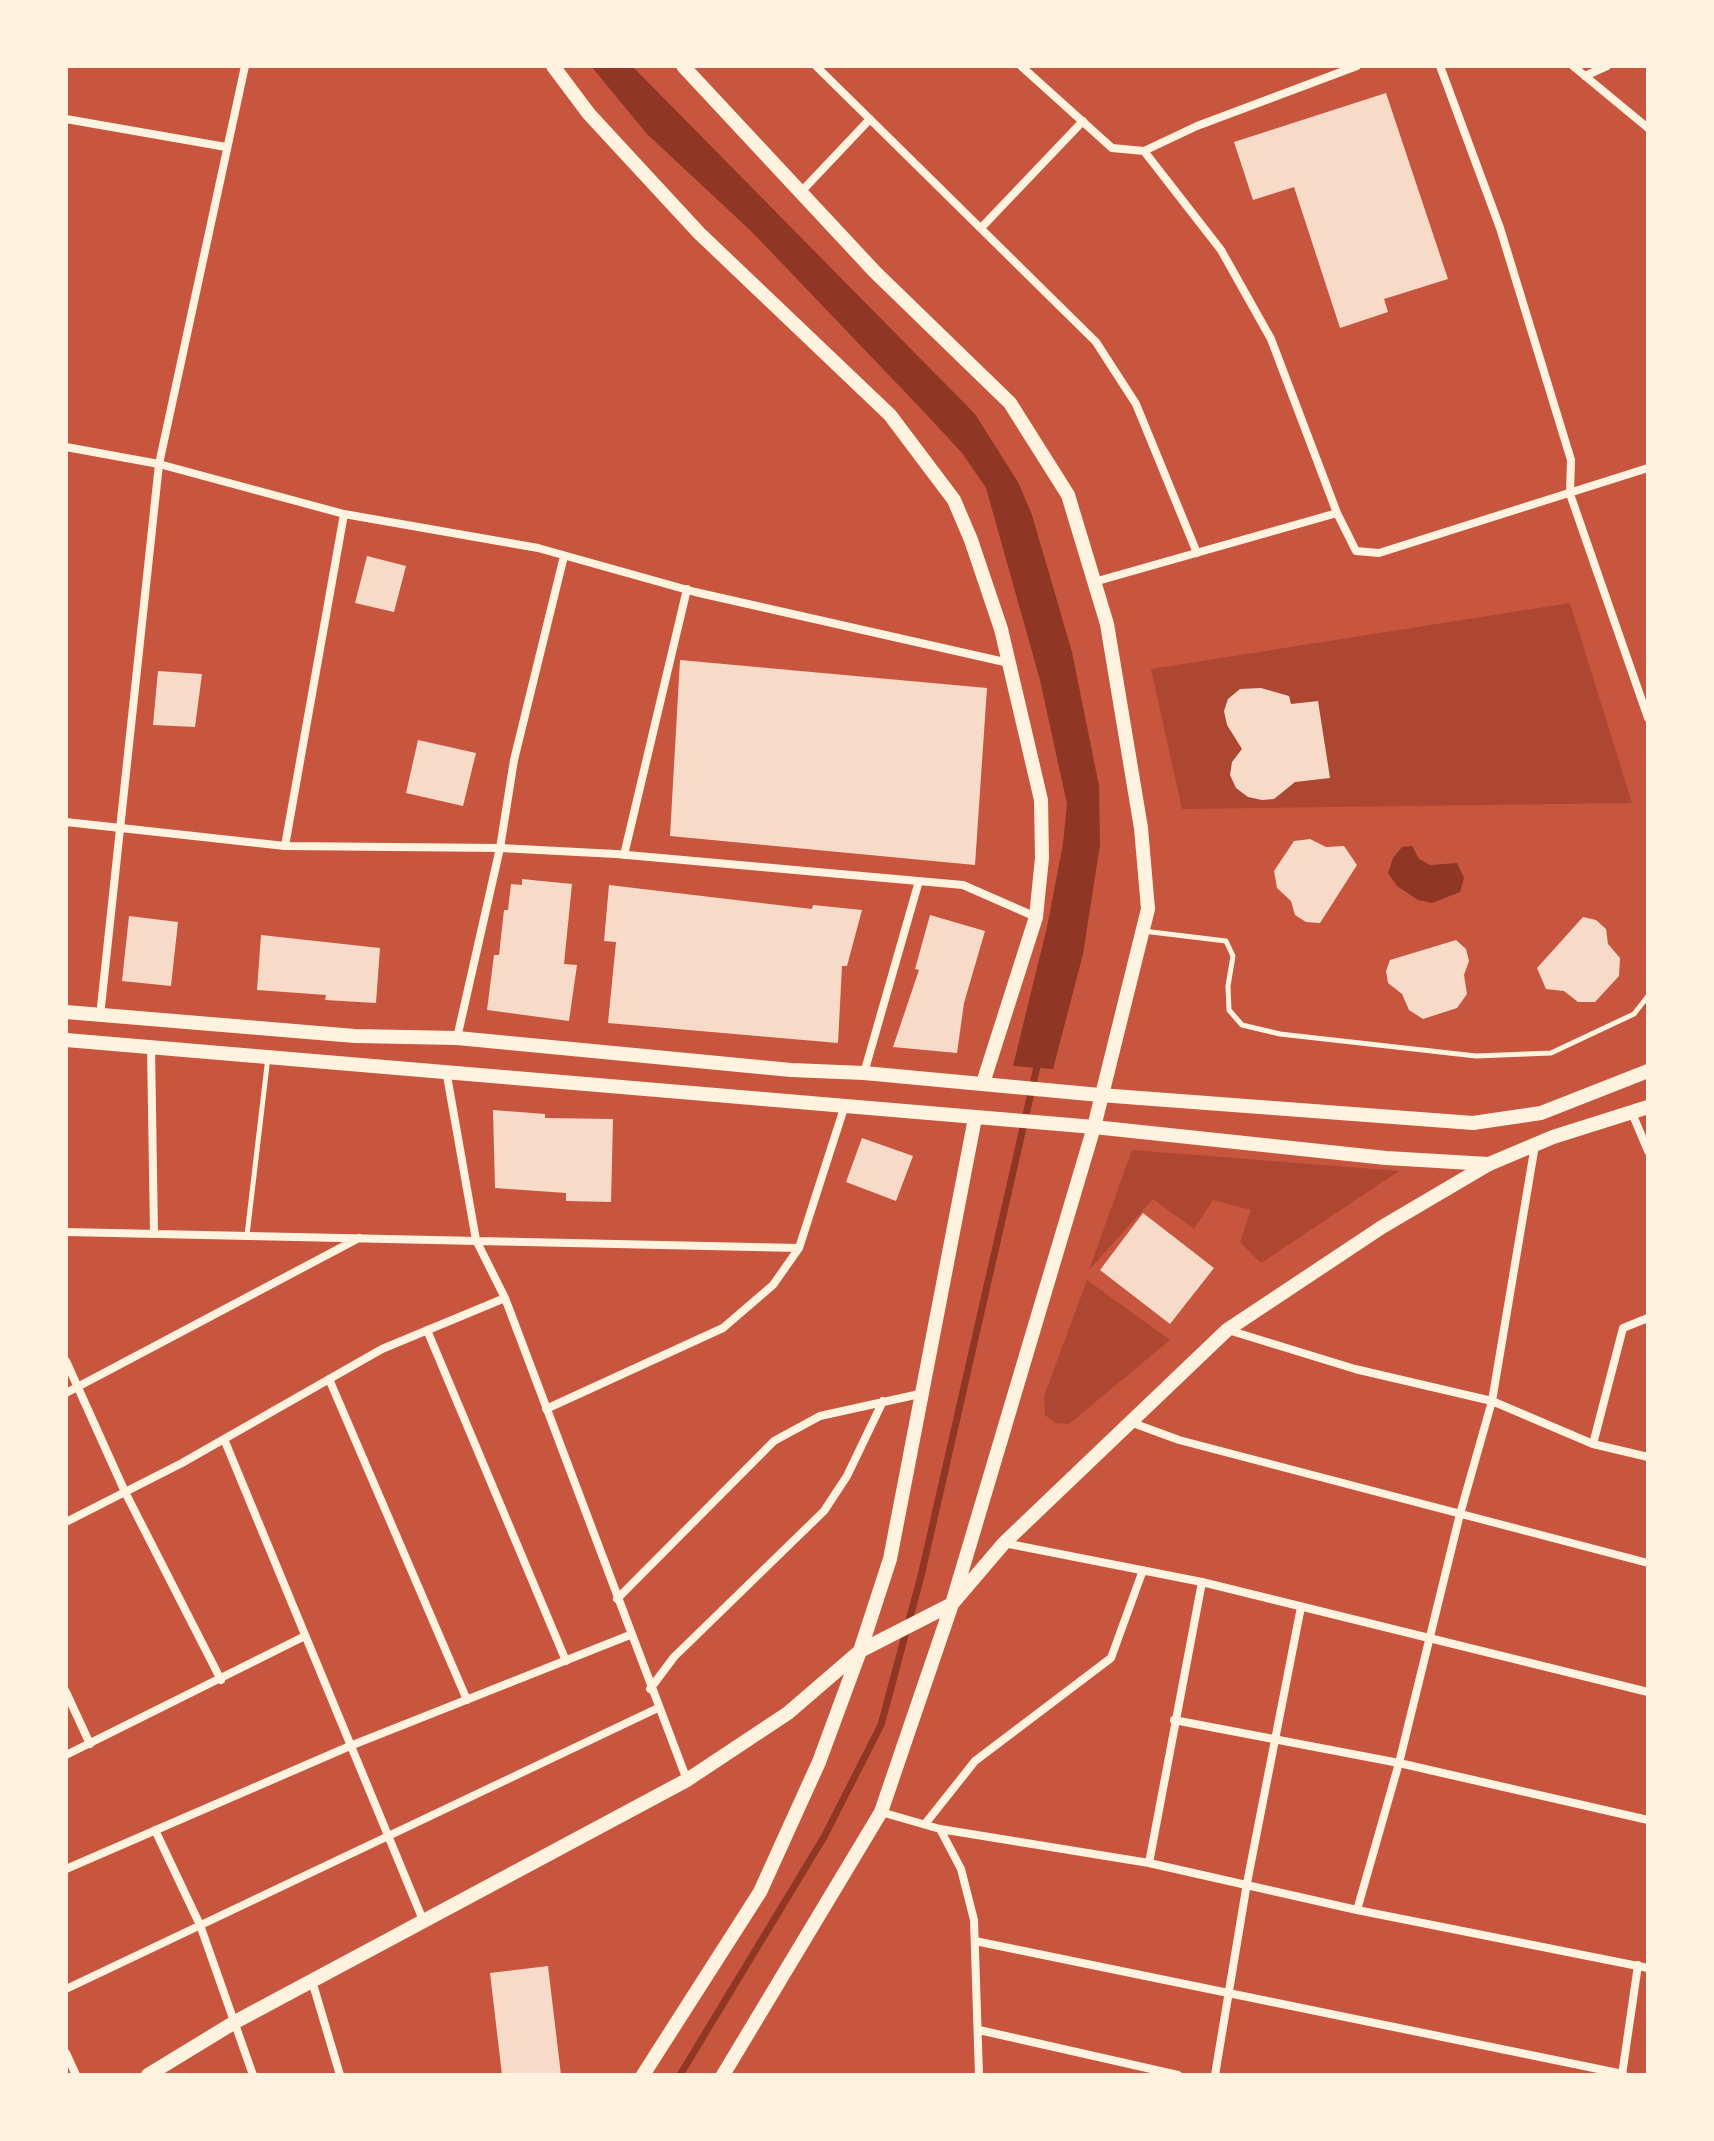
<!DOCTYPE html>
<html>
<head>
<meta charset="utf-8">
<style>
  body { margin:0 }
  #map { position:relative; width:1714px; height:2141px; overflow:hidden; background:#c8553d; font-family:Helvetica,sans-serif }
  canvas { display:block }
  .frame { position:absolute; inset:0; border:68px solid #fff3e0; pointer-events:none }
</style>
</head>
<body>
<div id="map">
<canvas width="1714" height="2141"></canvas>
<div class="frame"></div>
</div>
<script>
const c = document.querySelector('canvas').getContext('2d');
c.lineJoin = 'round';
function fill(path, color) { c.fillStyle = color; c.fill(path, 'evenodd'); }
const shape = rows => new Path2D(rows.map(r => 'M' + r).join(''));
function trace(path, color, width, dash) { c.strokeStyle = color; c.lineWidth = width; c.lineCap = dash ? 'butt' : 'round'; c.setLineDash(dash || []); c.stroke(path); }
const green = shape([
  [1570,603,1632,803,1182,809,1151,669],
  [1132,1150,1399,1171,1261,1263,1240,1242,1251,1210,1213,1200,1194,1229,1153,1199,1089,1270],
  [1087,1280,1170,1340,1069,1424,1055,1423,1045,1415,1044,1396]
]);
const water = shape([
  [591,66,632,66,975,414,1018,482,1032,515,1072,652,1099,786,1100,845,1083,954,1053,1069,1013,1066,1047,927,1063,844,1067,804,1040,680,986,488,962,453,926,414,752,232,647,134],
  [1412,846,1419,859,1430,865,1457,863,1464,878,1460,892,1432,903,1418,900,1397,886,1388,873,1393,858,1402,847]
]);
const stream = shape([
  [680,2075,824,1837,881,1725,921,1576,1038,1062]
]);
const building = shape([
  [1386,93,1448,279,1384,299,1388,312,1340,328,1294,187,1253,200,1234,142],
  [367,556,406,566,394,612,355,603],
  [680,660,987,688,975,865,670,836],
  [158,671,202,674,195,727,153,725],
  [1261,688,1289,696,1291,704,1318,701,1330,778,1295,782,1274,799,1262,800,1248,797,1236,788,1230,775,1232,762,1242,749,1227,725,1224,711,1228,699,1240,689],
  [418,740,476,753,463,806,406,793],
  [1310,839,1326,847,1344,846,1357,865,1320,923,1306,922,1295,915,1291,901,1277,888,1274,871,1294,841],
  [522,879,572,884,564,964,577,965,569,1021,487,1010,494,955,499,955,504,910,508,910,511,884,522,885],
  [609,885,812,909,813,905,862,910,847,966,842,966,838,1043,608,1023,616,942,604,941],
  [930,915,985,931,964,1003,957,1053,893,1047,919,970,915,969],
  [129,916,178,922,171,986,122,981],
  [1583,917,1596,920,1606,929,1608,944,1620,958,1619,976,1595,1002,1578,1002,1564,991,1546,989,1537,968],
  [261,935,380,948,376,1003,325,1000,326,995,257,990],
  [1456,940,1466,949,1469,961,1464,975,1467,994,1457,1008,1423,1019,1409,1010,1402,994,1388,983,1386,971,1390,960],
  [493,1110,545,1114,545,1118,613,1119,611,1202,566,1201,566,1193,495,1188],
  [862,1138,913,1156,896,1201,846,1182],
  [1143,1213,1214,1268,1170,1324,1100,1270],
  [548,1966,561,2075,502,2075,490,1973]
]);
const service = shape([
  [1143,931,1226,941,1233,956,1228,986,1229,1010,1242,1025,1280,1034,1476,1056,1551,1053,1634,1014,1648,996],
  [247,1235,268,1057]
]);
const minor = shape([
  [816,66,1096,342,1136,404,1197,553],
  [1021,66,1112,148,1144,151,1221,250,1271,339,1337,513,1356,551,1379,553,1648,468],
  [1440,66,1500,228,1571,460,1570,494,1648,718],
  [1573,66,1648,128],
  [1585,76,1607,66],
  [66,119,226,147],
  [1144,151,1197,126,1357,66],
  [800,193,870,119],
  [981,228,1083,121],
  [66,447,159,464,344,514,538,548,695,592,1009,663],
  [1094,582,1337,513],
  [66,822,285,846,500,848,616,854,963,885,1036,917],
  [285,846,344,514],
  [624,855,687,589],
  [100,1016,159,464,245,66],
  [457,1038,500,848,514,760,564,556],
  [151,1047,154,1233],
  [446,1070,476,1240,505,1298,687,1780],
  [864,1073,919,881],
  [1632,1113,1648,1151],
  [66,1232,799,1248],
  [427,1330,566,1661],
  [1228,1330,1355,1369,1492,1401,1593,1444,1648,1457],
  [66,1361,125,1492,221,1680],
  [329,1379,467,1700],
  [66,1393,359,1238],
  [546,1409,723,1328,773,1285,799,1248,845,1105],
  [1130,1422,1179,1440,1648,1563],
  [224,1439,423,1920],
  [1593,1444,1623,1328,1648,1318],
  [66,1522,182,1463,382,1349,505,1298],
  [1004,1543,1202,1582,1648,1692],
  [617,1599,774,1441,820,1416,924,1393],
  [650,1689,674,1657,824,1511,847,1476,883,1401],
  [66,1692,90,1744],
  [1174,1720,1399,1763,1648,1820],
  [66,1755,305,1636],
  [881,1812,940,1829,1149,1863,1357,1910,1648,1968],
  [925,1824,975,1761,1111,1658,1143,1570],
  [940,1829,961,1869,974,1920,979,2075],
  [155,1830,200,1925,253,2075],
  [1149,1863,1202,1582],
  [66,1869,350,1746,630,1635],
  [1357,1910,1399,1763,1460,1514,1492,1401,1535,1145],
  [975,1941,1623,2074],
  [312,1981,340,2075],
  [66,1989,658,1708],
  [979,2030,1178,2075],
  [66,2053,76,2075],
  [1215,2075,1247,1883,1301,1607],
  [1622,2075,1638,1965]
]);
const tertiary = shape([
  [553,66,589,114,699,233,890,415,954,500,971,540,1001,629,1041,800,1042,858,1036,917,983,1083],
  [683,66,875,272,1010,403,1068,495,1107,624,1141,828,1148,909,1094,1127,952,1604,881,1812,723,2075],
  [148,2075,235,2022,687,1780,788,1713,860,1651,952,1604,1004,1543,1227,1330,1382,1227,1489,1164],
  [643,2075,760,1892,819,1762,860,1651,890,1559,975,1118]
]);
const secondary = shape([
  [66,1012,355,1036,457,1038,791,1070,864,1073,1100,1095,1473,1123,1541,1113,1648,1071],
  [66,1040,1094,1127,1386,1158,1489,1164,1553,1137,1648,1107]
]);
fill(green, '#ae4732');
fill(water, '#8f3625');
trace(stream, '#8f3625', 7);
fill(building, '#f7dbc8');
trace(service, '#fff3e0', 5);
trace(minor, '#fff3e0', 8);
trace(tertiary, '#fff3e0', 14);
trace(secondary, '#fff3e0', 14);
</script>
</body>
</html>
